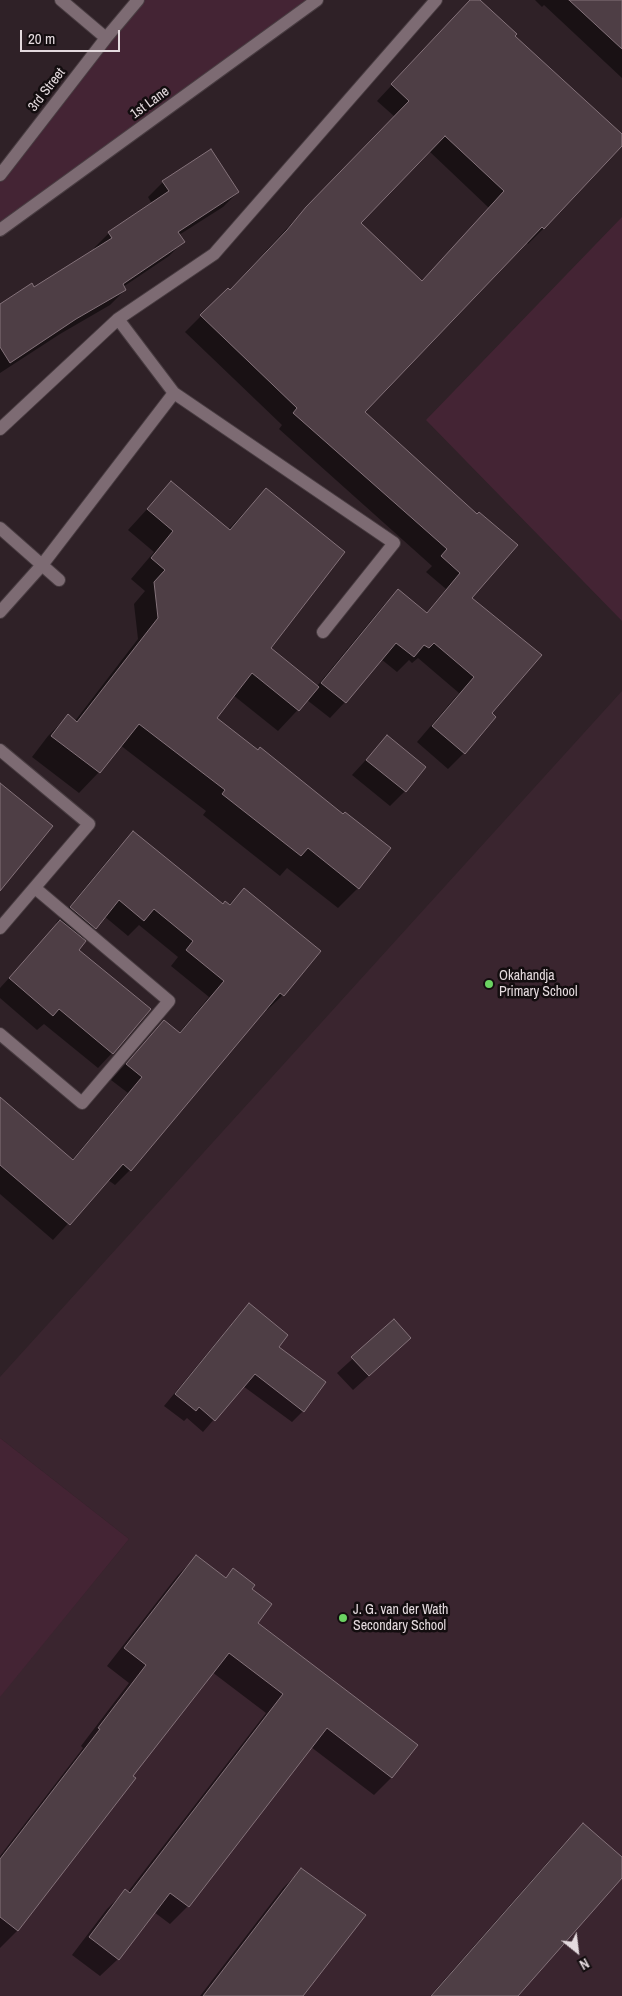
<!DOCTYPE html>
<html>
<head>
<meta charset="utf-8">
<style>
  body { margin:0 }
  #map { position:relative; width:622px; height:1996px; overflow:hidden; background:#2f2127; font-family:"Archivo Narrow",sans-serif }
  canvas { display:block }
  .north { position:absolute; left:552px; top:1926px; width:50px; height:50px; -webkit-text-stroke:4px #130d0f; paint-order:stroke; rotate:151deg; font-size:14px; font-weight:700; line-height:20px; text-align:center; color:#e4dade }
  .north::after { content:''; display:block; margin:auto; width:18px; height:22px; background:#e4dade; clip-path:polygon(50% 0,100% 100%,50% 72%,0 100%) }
  .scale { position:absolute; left:20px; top:30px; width:100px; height:22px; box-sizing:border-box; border:2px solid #e4dade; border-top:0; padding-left:6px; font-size:15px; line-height:18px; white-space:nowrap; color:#e4dade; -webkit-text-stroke:4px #130d0f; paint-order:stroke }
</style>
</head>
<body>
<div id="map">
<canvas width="622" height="1996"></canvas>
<div class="north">N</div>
<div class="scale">20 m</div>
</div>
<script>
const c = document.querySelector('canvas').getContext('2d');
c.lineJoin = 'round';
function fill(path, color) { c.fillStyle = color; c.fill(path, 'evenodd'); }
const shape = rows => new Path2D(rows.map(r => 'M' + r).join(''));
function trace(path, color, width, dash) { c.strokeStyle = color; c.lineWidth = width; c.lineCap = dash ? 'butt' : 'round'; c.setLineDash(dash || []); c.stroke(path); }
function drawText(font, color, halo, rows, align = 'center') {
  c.font = font + ' "Archivo Narrow",sans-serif'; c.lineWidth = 5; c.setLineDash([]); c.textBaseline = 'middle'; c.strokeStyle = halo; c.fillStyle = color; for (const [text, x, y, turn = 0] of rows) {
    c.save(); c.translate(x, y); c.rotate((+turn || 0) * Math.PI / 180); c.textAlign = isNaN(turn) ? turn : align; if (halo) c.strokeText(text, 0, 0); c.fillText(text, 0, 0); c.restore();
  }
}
const built = shape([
  [622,691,622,1996,0,1996,0,1696,129,1539,0,1438,0,1377]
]);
const green = shape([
  [138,0,317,0,0,230,0,175],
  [622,217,622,621,426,420],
  [0,1438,129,1539,0,1697]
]);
const shadow = shape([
  [471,0,478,0,513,36,622,136,622,144,544,228,528,244,526,242,364,412,477,515,471,598,490,714,464,753,448,769,417,742,459,693,418,658,412,663,409,660,397,672,381,659,345,702,330,718,307,700,278,731,233,695,215,718,343,815,358,888,338,908,287,868,280,876,203,815,206,811,120,745,99,772,79,793,32,757,48,736,68,716,75,721,138,639,134,604,145,591,131,579,154,552,128,530,171,483,228,530,266,489,269,648,317,686,383,606,398,591,426,614,446,589,426,572,432,566,279,429,282,425,185,332,228,289,229,291,291,224,395,117,377,101],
  [429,151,489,208,422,282,359,224],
  [535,0,622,0,622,78,544,5,542,7],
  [163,182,238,192,223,207,179,235,183,242,169,256,123,287,125,290,110,305,60,334,0,373,0,305,34,288,95,250,94,248,109,233,152,204,148,197],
  [387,737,405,791,390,806,352,775],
  [133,833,223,905,228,905,244,890,283,995,267,1010,266,1009,130,1170,115,1185,108,1180,53,1240,0,1194,0,1099,72,1160,128,1093,111,1080,164,1021,179,1033,209,997,171,966,178,957,139,925,128,936,104,916,82,940,77,950,112,1053,98,1068,44,1024,37,1030,0,998,0,988,57,925,56,923,117,849],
  [249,1305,277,1347,303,1411,292,1422,243,1386,203,1432,187,1418,184,1421,164,1406,238,1316],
  [394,1321,394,1353,353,1390,337,1373],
  [196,1557,225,1579,233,1570,250,1589,256,1623,392,1777,374,1795,311,1747,188,1906,170,1924,154,1912,118,1959,100,1976,72,1955,107,1909,125,1891,127,1893,266,1713,212,1672,131,1776,18,1930,0,1948,0,1856,83,1748,81,1746,129,1683,107,1666,178,1575],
  [583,1824,622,1858,622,1877,516,1996,430,1996,561,1847],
  [301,1870,302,1996,200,1996,283,1888]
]);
const building = shape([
  [470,0,480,0,517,34,515,36,622,134,622,146,544,229,542,227,365,412,477,514,479,512,518,545,472,598,542,655,492,713,496,717,465,754,432,726,474,677,434,643,429,648,424,645,414,657,396,643,346,703,321,683,398,589,427,613,460,573,441,556,447,549,293,413,297,408,200,315,228,288,230,290,287,230,306,207,409,101,391,84,470,0],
  [445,136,504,191,422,281,361,223,445,136],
  [569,0,622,0,622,49,569,0],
  [211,149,239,192,178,232,185,242,123,284,126,290,76,319,10,363,0,347,0,304,32,283,34,287,112,238,108,232,169,191,162,181,211,149],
  [171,481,230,530,266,488,345,552,271,648,319,687,299,711,252,673,217,718,258,750,260,747,343,814,345,812,391,848,359,889,308,848,301,856,222,794,225,790,139,724,100,773,51,736,68,714,77,722,158,618,154,582,165,570,151,558,173,531,147,509,171,481],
  [387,735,426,767,406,792,366,760,387,735],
  [0,783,53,826,0,891,0,783],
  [133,831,223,904,225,901,230,905,244,888,321,951,284,996,280,993,131,1171,123,1164,70,1225,0,1165,0,1097,73,1160,142,1077,126,1064,164,1020,180,1033,224,981,186,950,193,941,154,909,144,921,119,900,96,929,70,907,133,831],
  [60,920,86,941,79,950,151,1009,113,1054,59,1009,53,1016,9,978,60,920],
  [249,1303,288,1335,279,1347,326,1382,304,1412,255,1374,215,1421,199,1407,196,1411,175,1394,249,1303],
  [394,1319,411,1338,369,1376,351,1357,394,1319],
  [196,1555,226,1578,233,1568,255,1585,252,1589,272,1604,258,1623,418,1745,392,1778,327,1728,189,1907,170,1893,119,1960,89,1937,125,1889,130,1893,283,1694,229,1653,133,1776,136,1778,18,1931,0,1917,0,1859,100,1729,98,1728,146,1665,124,1648,196,1555],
  [583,1823,622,1857,622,1878,518,1996,431,1996,583,1823],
  [301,1868,366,1915,303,1996,203,1996,301,1868]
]);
const street = shape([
  [61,0,106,38],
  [0,175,106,38,138,0],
  [0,230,317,0],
  [174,393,394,543,323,632],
  [0,429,118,319,214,254,436,0],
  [0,528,59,580],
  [0,612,42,565,174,393,118,319],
  [0,750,89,824,0,928],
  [0,1034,82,1103,169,1001,35,888]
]);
const markers = [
  [489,984,5,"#6bd362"],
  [343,1618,5,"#6bd362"]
];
const streetNames = [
  ["3rd Street",47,90,-52],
  ["1st Lane",150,103,-36]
];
const poiNames = [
  ["Okahandja",499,976],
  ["Primary School",499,992],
  ["J. G. van der Wath",353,1610],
  ["Secondary School",353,1626]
];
fill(built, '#3a252f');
fill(green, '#442434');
fill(shadow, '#0007');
fill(building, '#4e3e45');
trace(building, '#84727a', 1);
trace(street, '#483c41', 14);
trace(street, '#7d6b73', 12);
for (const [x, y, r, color] of markers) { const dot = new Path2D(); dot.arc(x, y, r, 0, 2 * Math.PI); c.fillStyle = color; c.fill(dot); trace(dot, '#130d0f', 2); }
drawText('14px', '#e4dade', '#130d0f', streetNames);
drawText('14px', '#e4dade', '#130d0f', poiNames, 'left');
</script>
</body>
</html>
